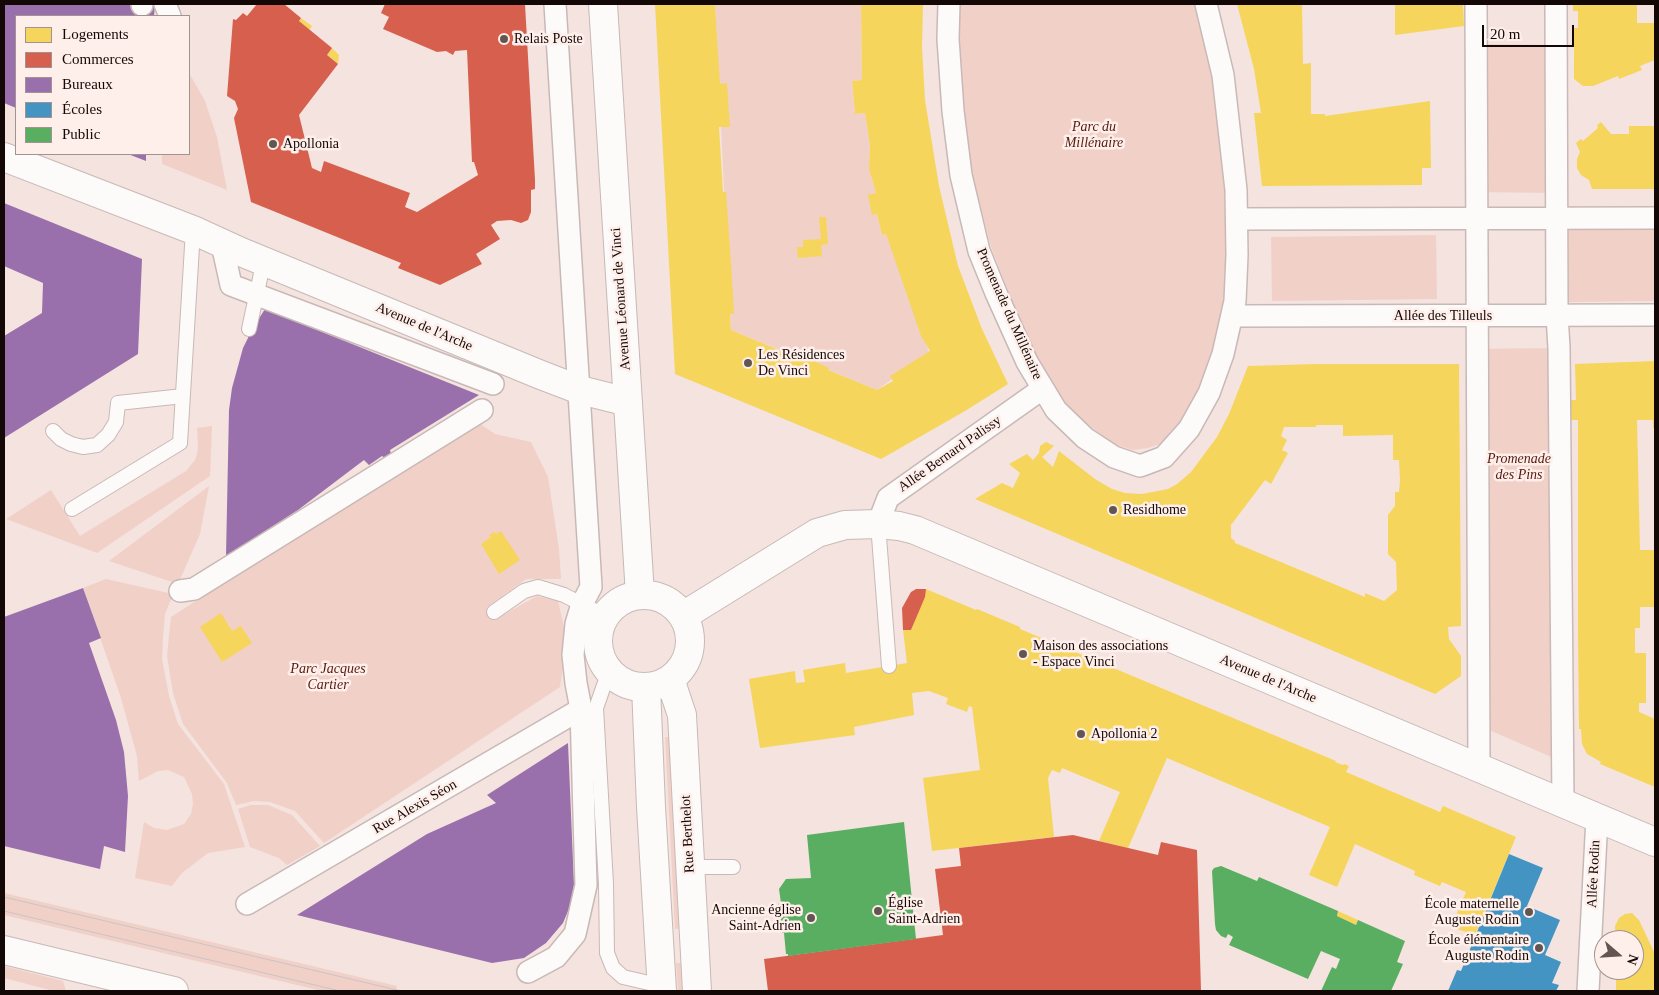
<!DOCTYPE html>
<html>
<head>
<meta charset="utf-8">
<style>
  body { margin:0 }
  #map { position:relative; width:1659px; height:995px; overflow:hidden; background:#f4e3df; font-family:Georgia,serif }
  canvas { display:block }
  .frame { position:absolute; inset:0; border:5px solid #140806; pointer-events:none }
  .legend { position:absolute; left:15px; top:15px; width:175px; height:140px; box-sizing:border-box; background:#ffefeb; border:1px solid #a1938f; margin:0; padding:6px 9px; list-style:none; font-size:15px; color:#140806 }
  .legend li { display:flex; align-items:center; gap:10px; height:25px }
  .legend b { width:25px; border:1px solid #a1938f }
  .north { position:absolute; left:1594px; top:930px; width:50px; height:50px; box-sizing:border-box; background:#ffefeb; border:1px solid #a1938f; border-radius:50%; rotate:109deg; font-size:14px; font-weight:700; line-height:20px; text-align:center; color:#140806 }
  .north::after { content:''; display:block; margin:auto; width:18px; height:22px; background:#625552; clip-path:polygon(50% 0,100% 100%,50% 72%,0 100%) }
  .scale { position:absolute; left:1482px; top:25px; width:92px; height:22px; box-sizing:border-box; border:2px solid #140806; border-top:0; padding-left:6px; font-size:15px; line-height:18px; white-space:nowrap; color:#140806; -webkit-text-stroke:4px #ffefeb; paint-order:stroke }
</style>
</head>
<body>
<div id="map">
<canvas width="1659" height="995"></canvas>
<div class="frame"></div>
<ul class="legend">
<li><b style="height:14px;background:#f6d55c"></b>Logements</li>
<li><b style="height:14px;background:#d6604d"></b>Commerces</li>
<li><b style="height:14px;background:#9970ab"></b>Bureaux</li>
<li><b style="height:14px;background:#4393c3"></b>Écoles</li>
<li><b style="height:14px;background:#5aae61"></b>Public</li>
</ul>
<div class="north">N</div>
<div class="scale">20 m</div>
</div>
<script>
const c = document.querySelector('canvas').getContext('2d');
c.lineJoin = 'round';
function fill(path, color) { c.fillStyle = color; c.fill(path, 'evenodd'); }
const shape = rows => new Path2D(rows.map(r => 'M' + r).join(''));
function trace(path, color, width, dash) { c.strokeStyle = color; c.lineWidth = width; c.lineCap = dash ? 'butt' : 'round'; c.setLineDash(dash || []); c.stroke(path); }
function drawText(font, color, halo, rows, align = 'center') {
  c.font = font + ' Georgia,serif'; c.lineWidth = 5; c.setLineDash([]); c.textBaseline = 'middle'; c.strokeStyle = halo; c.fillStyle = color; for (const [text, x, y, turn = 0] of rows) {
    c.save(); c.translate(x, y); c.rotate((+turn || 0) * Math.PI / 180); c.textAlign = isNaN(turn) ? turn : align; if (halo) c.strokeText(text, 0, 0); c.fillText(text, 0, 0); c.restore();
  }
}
const green = shape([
  [715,4,861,4,862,80,852,81,855,114,865,113,870,146,869,169,876,193,872,215,877,214,882,235,886,234,929,352,877,390,731,330],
  [957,4,1196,4,1207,49,1217,101,1226,172,1226,284,1221,316,1203,384,1186,417,1163,443,1148,448,1133,450,1114,444,1085,422,1060,398,1045,377,1021,324,991,247,970,165,958,90],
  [1476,44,1556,45,1556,193,1476,192],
  [189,73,205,101,217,137,227,190,162,164,162,154,189,154],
  [1655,227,1655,301,1568,302,1568,228],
  [1436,235,1437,299,1272,301,1271,237],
  [1559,348,1563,762,1480,726,1476,349],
  [476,421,495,434,531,442,548,477,559,549,561,579,526,579,486,608,494,620,537,596,558,601,567,640,560,687,324,843,295,811,270,802,254,801,236,805,227,783,183,724,173,693,167,656,171,617],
  [212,426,210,476,97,553,6,519,51,490,80,536,186,471,195,460,197,454,198,448,197,428],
  [209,486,200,534,178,584,109,561],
  [106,579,173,594,165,614,163,637,162,659,169,696,178,724,224,784,245,847,208,853,182,873,172,886,135,878,144,822,154,828,167,830,184,824,191,814,193,804,192,794,184,777,168,770,158,771,139,781,137,756,121,698,83,588],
  [665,737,675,737,685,928,675,929],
  [251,805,268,805,292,815,320,846,287,865,279,858,250,847,238,809],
  [4,893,397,986,396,991,322,991,4,915],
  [676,963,687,963,688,991,678,991],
  [4,966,63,981,66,991,54,991,4,978]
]);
const homes = shape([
  [655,4,715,4,720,84,727,83,730,127,719,127,723,192,726,192,731,263,734,314,730,314,731,330,798,358,800,355,829,368,828,370,877,390,893,381,890,376,930,351,921,336,886,234,882,235,877,214,872,215,868,195,876,193,869,169,870,146,865,113,855,114,852,81,862,80,861,4,923,4,922,47,925,100,939,186,958,266,982,329,1008,384,965,411,881,459,675,374],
  [1237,4,1302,4,1303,64,1311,63,1311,114,1325,114,1325,116,1430,101,1431,168,1422,168,1422,185,1262,186,1254,113,1261,113,1254,69],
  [1395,4,1463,4,1464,26,1395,35],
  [1573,4,1637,4,1637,23,1655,23,1655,60,1640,66,1642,70,1619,79,1618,76,1593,86,1583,86,1574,79,1574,28,1578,28,1578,11,1573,11],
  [301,18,312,26,309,30,299,21],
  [332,48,339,55,338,64,327,55],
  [1601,122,1611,134,1629,134,1629,126,1655,126,1655,189,1592,189,1589,180,1581,175,1577,168,1577,159,1580,152,1576,143,1581,139,1583,141,1598,128,1597,125],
  [819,217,826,217,828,244,821,245,822,256,798,258,797,247,803,247,803,240,821,239],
  [1655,361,1655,428,1653,428,1653,420,1637,420,1640,550,1655,550,1655,607,1640,607,1640,628,1635,628,1635,653,1646,653,1646,703,1639,703,1639,712,1655,719,1655,787,1600,764,1601,762,1587,754,1582,744,1581,729,1579,729,1578,629,1578,420,1569,420,1568,400,1576,400,1575,364],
  [1316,364,1459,364,1461,626,1448,627,1449,639,1461,656,1461,676,1435,694,975,499,1002,483,1013,488,1020,473,1009,464,1027,454,1033,460,1039,453,1040,446,1046,442,1054,446,1042,457,1053,467,1059,451,1095,479,1112,489,1125,493,1142,494,1168,489,1177,484,1191,472,1217,437,1229,414,1248,366],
  [1316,425,1343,425,1343,436,1393,435,1393,460,1399,460,1400,480,1399,492,1395,492,1395,506,1388,515,1388,554,1396,562,1397,590,1384,601,1365,593,1365,597,1235,543,1235,541,1231,538,1231,525,1265,480,1271,484,1288,453,1282,450,1287,440,1281,436,1284,427,1316,427],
  [501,531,520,560,499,574,481,544,491,537,489,535,494,532,496,534],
  [926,589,976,610,977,609,1020,627,1020,629,1336,761,1335,762,1343,765,1344,764,1349,766,1346,772,1440,812,1443,806,1516,837,1475,935,1451,927,1466,892,1442,882,1440,886,1414,875,1415,871,1355,844,1337,887,1309,875,1330,827,1167,758,1128,848,1099,841,1120,792,1062,768,1060,773,1052,770,1048,778,1054,837,932,851,923,778,980,770,972,707,969,706,967,712,946,704,948,698,929,691,912,693,914,715,854,727,855,735,760,748,749,679,795,671,796,683,805,682,803,670,845,663,846,673,907,663,903,630,911,630],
  [221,613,232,631,241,626,252,643,222,662,200,627],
  [1338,911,1358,920,1356,925,1337,916],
  [1632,913,1639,920,1655,954,1655,991,1616,991,1616,970,1634,970,1634,940,1616,940,1615,926,1619,918,1625,914]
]);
const shops = shape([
  [257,4,284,4,301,18,299,21,332,48,327,55,338,64,299,115,312,168,321,172,324,161,410,193,405,207,417,212,478,175,474,162,472,162,467,50,455,51,453,55,446,51,437,52,383,29,389,17,381,13,385,4,525,4,535,180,535,189,531,190,531,212,528,220,521,223,511,220,497,221,491,225,500,239,476,254,482,264,440,285,398,268,401,263,251,202,234,118,238,109,235,101,227,96,233,19,236,20,243,13,247,16],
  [916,589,926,589,925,597,911,630,903,630,902,608,911,592],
  [1073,835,1158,855,1161,842,1197,850,1201,991,768,991,764,959,943,935,935,869,961,866,959,848]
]);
const offices = shape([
  [4,4,128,4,155,5,154,16,16,16,16,108,4,103],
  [128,154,146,154,146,161],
  [4,203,142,259,138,354,4,438,4,336,42,313,43,283,4,266],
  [265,309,479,395,390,450,391,454,389,458,385,458,382,456,369,465,364,460,298,510,226,556,229,410,232,388,243,348,253,328],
  [83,588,101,638,89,643,116,720,124,752,128,796,125,852,104,846,100,869,4,846,4,617],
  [568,743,574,885,571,904,563,923,546,943,524,958,492,963,297,915,427,834,496,803,487,795]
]);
const schools = shape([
  [1509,854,1543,868,1527,906,1560,920,1545,955,1561,962,1552,983,1559,985,1556,991,1448,991,1457,970,1461,971]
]);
const public = shape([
  [904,822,916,939,788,956,788,954,786,954,784,933,782,933,778,904,781,903,779,889,786,879,811,878,807,835],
  [1221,866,1257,881,1259,877,1338,911,1337,916,1356,925,1358,920,1405,941,1397,962,1403,964,1391,991,1321,991,1332,967,1336,969,1340,959,1321,951,1308,979,1229,945,1233,937,1228,934,1226,938,1221,936,1216,930,1215,924,1212,871,1214,868]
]);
const service = shape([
  [249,329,264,260],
  [53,431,61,439,71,444,83,447,97,445,108,435,116,422,118,403,183,396],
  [72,509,180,443,193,230],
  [878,524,889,666],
  [494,612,524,591,538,587,564,595,605,616],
  [609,671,596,708,606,884,607,953,613,968,623,977,662,986],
  [690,867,733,867]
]);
const pedestrian = shape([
  [165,4,170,16],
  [949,4,948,39,953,111,961,175,979,251,996,293,1027,362,1056,410,1085,438,1114,457,1140,466,1164,457,1189,429,1209,393,1223,354,1235,301,1237,255,1236,190,1223,75,1206,4],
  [1476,4,1479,767],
  [1556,4,1557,315,1559,348,1563,802],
  [142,5,142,4],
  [1237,219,1655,218],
  [222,244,231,285,493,384],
  [1232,316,1655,315],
  [878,524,888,498,1042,389],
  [180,591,194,589,482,410],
  [247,904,581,709],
  [528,972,556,957,575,934,586,885,581,709,576,683,573,655,576,624,582,604,591,587,555,4],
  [1588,991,1597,817]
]);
const minor = shape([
  [603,4,640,595],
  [4,157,193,230,241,252,541,375,580,390,628,402],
  '598 641a46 46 0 1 1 92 0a46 46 0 1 1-92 0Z',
  [683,616,817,533,845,525,878,524,899,526,915,530,1655,842],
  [670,679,682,715,697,991],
  [646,687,651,807,662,991]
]);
const primary = shape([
  [4,950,174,991]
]);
const tram = shape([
  [4,897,401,991],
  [4,911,340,991]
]);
const markers = [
  [504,39,5,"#625552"],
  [273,144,5,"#625552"],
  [748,363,5,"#625552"],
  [1113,510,5,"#625552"],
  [1023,654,5,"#625552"],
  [1081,734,5,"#625552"],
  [878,911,5,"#625552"],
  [1529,912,5,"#625552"],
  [811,918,5,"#625552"],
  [1539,948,5,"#625552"]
];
const poiNames = [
  ["Relais Poste",514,39],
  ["Apollonia",283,144],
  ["Les Résidences",758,355],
  ["De Vinci",758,371],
  ["Residhome",1123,510],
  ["Maison des associations",1033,646],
  ["- Espace Vinci",1033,662],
  ["Apollonia 2",1091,734],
  ["Église",888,903],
  ["Saint-Adrien",888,919],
  ["École maternelle",1519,904,"right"],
  ["Auguste Rodin",1519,920,"right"],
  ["Ancienne église",801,910,"right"],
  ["Saint-Adrien",801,926,"right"],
  ["École élémentaire",1529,940,"right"],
  ["Auguste Rodin",1529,956,"right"]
];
const parkNames = [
  ["Parc du",1094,127],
  ["Millénaire",1094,143],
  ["Promenade",1519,459],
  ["des Pins",1519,475],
  ["Parc Jacques",328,669],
  ["Cartier",328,685]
];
const streetNames = [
  ["Avenue Léonard de Vinci",621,299,-94],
  ["Promenade du Millénaire",1009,314,66],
  ["Allée des Tilleuls",1443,316],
  ["Avenue de l'Arche",424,327,23],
  ["Allée Bernard Palissy",950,454,-35],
  ["Avenue de l'Arche",1268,679,23],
  ["Rue Alexis Séon",415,807,-30],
  ["Rue Berthelot",688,834,-93],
  ["Allée Rodin",1594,874,-87]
];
fill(green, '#f1d0c8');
fill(homes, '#f6d55c');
fill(shops, '#d6604d');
fill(offices, '#9970ab');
fill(schools, '#4393c3');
fill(public, '#5aae61');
trace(service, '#c8b9b6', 16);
trace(pedestrian, '#c8b9b6', 24);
trace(minor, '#c8b9b6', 30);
trace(primary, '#c8b9b6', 30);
trace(service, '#fdfbfa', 14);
trace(pedestrian, '#fdfbfa', 21);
trace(minor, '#fdfbfa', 28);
trace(primary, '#fdfbfa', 28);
trace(tram, '#cac5c4', 1);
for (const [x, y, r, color] of markers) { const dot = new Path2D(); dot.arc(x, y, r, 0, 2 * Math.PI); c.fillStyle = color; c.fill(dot); trace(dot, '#ffefeb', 2); }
drawText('14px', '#140806', '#ffefeb', poiNames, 'left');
drawText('italic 14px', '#56190d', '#ffefeb', parkNames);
drawText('14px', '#140806', '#ffefeb', streetNames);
</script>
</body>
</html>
